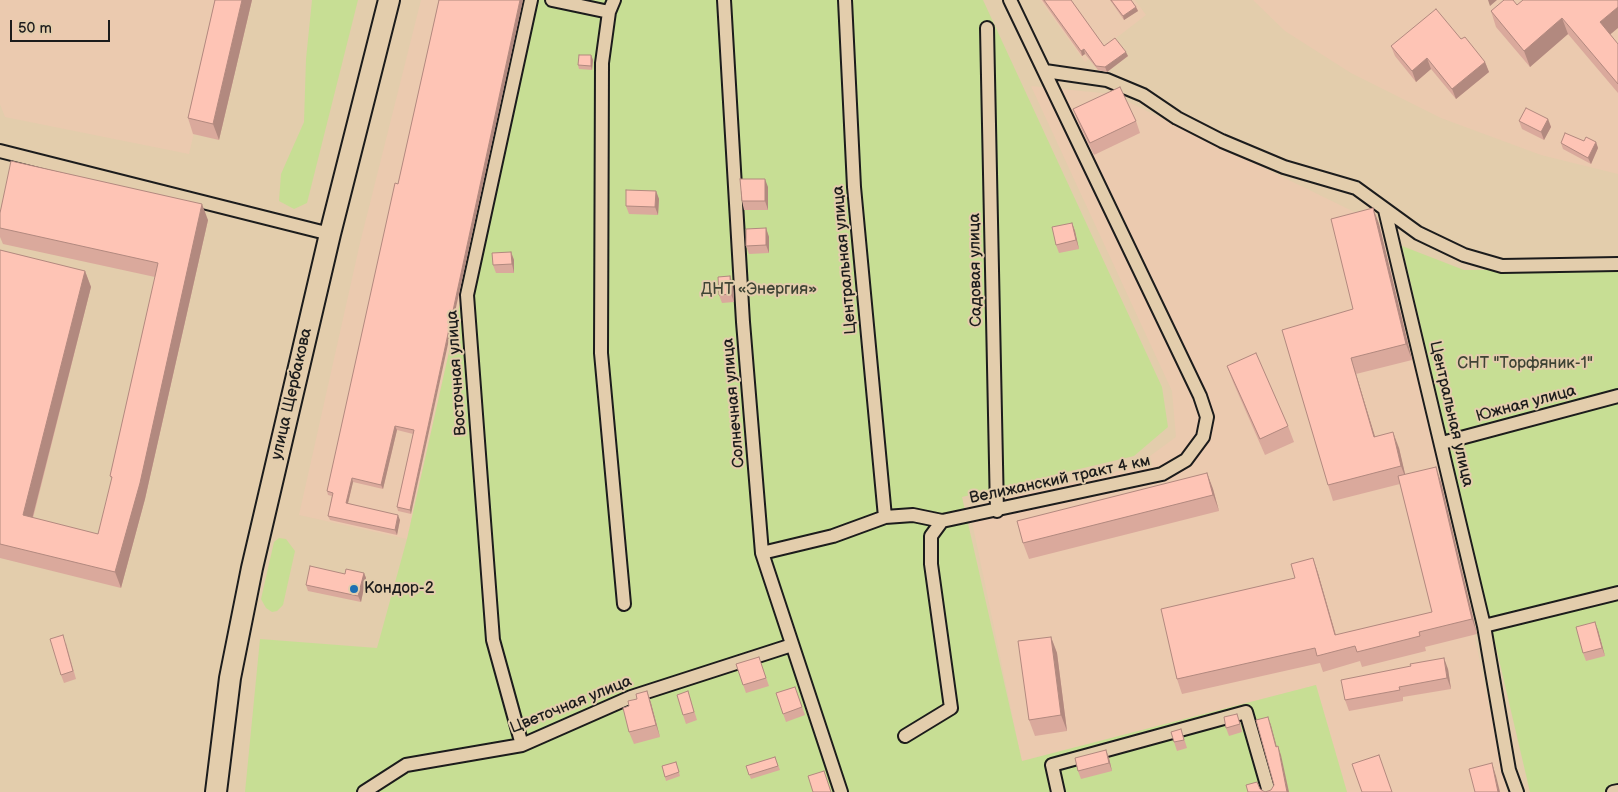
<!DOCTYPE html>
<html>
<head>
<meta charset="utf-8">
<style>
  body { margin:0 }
  #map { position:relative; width:1618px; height:792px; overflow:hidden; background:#e3cdac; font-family:"Balsamiq Sans",sans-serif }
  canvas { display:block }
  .scale { position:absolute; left:10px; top:20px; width:100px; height:22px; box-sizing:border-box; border:2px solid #1c1c1c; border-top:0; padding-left:6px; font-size:15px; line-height:18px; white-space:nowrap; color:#1c1c1c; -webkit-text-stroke:4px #e3cdac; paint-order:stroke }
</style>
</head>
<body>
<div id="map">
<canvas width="1618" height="792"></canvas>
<div class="scale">50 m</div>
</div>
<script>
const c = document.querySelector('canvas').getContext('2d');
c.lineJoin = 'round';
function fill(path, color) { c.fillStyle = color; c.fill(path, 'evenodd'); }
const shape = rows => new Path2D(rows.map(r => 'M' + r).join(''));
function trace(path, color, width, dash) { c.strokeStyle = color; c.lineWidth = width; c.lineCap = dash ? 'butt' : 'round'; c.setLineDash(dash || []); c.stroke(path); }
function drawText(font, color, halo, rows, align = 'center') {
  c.font = font + ' "Balsamiq Sans",sans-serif'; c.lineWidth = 4; c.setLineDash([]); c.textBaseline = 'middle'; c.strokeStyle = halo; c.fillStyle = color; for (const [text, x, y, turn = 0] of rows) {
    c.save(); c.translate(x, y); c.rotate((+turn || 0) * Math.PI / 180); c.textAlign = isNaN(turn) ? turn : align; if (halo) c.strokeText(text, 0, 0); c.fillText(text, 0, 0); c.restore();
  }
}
const built = shape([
  [0,0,225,0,189,154,5,117,0,104],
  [421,0,528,0,407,539,299,515,360,243],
  [1040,0,1135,0,1146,15,1085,62],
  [1253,0,1618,0,1618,174,1541,155,1441,118,1351,73,1285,31],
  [1031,86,1112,94,1379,224,1394,248,1507,792,1347,792,1316,685,1022,762,969,507,1135,467,1176,437,1172,391]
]);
const green = shape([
  [312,0,358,0,307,203,294,209,279,201,281,174,304,122,306,59],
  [528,0,983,0,1162,387,1168,427,1134,456,962,497,1022,761,1316,685,1347,792,245,792,260,639,377,648,407,539],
  [1402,246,1464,270,1618,268,1618,792,1530,792],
  [279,538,286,539,295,551,283,605,277,611,272,612,266,608,261,599,274,542]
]);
const street = shape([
  [552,0,609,12],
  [614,0,609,12,602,63,601,353,624,604],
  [724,0,743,322,762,553,841,792],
  [845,0,854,187,885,517],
  [987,28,997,511],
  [1045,71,1107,80,1143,95,1177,118,1222,141,1284,167,1356,188,1418,233,1464,255,1502,266,1618,264],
  [0,151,330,234],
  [1385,210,1484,626,1509,770,1517,792],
  [1442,443,1618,396],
  [762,553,833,536,885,517,913,515,942,521],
  [1484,626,1618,593],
  [905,736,951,708,931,564,931,536,942,521,1162,474,1186,460,1203,437,1207,417,1200,396,1010,0],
  [522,745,493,640,467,295,531,0],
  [364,792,406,765,522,745,631,697,792,645],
  [1058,792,1052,765,1246,712,1269,792],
  [1613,792,1618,791]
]);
const primary = shape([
  [216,792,230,678,252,568,330,234,389,0]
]);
const wall = shape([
  [215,0,252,0,219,140,193,134,188,118],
  [439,0,411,514,398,511,397,507,413,434,397,430,383,489,353,482,348,503,400,520,397,535,330,520,328,516,332,496,328,495,327,491,398,184],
  [1042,0,1071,0,1104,46,1128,56,1107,72,1098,70,1085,54,1082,56],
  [1110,0,1131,0,1136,7,1138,11,1124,20],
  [1523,0,1610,34,1618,44,1618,93,1568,34,1530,67,1496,27,1491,11,1517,5],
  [1461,39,1485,62,1489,72,1456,99,1431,69,1416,82,1395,56,1391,46],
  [591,55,593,60,592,70,579,69,578,65],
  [1073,109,1136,121,1140,133,1094,155,1078,122],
  [1548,119,1551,127,1544,140,1522,129,1519,121],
  [1596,142,1598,148,1591,164,1563,149,1561,143],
  [768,187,768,210,744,210,742,201],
  [656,191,659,199,658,215,629,214,626,206],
  [1373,208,1379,224,1412,360,1356,374,1375,437,1399,448,1405,475,1441,482,1477,634,1425,647,1426,651,1362,667,1360,661,1323,672,1320,663,1182,694,1177,679,1295,578,1313,558,1318,573,1336,635,1432,612,1400,484,1333,501,1328,485,1353,309],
  [0,213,208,220,145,499,121,588,0,558,0,250,85,271,91,287,33,518,98,534,112,480,110,476,155,277,3,244,0,237],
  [1072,223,1075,231,1079,249,1059,253,1056,245],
  [766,228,769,237,769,253,749,254,746,246],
  [511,252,514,260,514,273,496,273,493,265],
  [733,284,734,302,722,303,719,295],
  [1227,366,1288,426,1294,442,1265,455,1233,382],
  [1207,473,1213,489,1219,511,1029,559,1023,543],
  [364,573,366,578,361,602,308,591,306,585,345,574],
  [1598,630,1605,656,1586,661,1583,653],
  [1051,637,1057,653,1067,731,1035,736,1029,720],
  [66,643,76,679,64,683,61,675],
  [759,657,769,686,746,693,736,664],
  [1448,669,1451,689,1403,697,1403,701,1349,711,1345,700],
  [795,687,805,715,786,722,776,693],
  [647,691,651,703,660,737,634,744,629,732,629,706],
  [688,691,697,720,686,724,683,715],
  [1240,722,1242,732,1229,736,1226,728],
  [1181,729,1187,748,1177,751,1174,742],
  [775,757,780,770,751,779,746,766],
  [1109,758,1112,771,1081,779,1078,771],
  [676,762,680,776,666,781,662,766]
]);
const shadedWall = shape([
  [242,0,252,0,219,140,213,124],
  [520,0,523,0,411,514,410,510],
  [1488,0,1497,0,1490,6],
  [1136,7,1138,11,1124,20,1123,16],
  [1618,7,1618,28,1606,38,1600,22],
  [1562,18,1568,34,1530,67,1524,51],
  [1084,49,1085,54,1082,56,1081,51],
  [1126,52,1128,56,1107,72,1105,67],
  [591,55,593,60,592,70,591,66],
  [1427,58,1431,69,1416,82,1412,71],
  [1485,62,1489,72,1456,99,1452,89],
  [1548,119,1551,127,1544,140,1541,132],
  [1596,142,1598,148,1591,164,1588,158],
  [765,179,768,187,768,210,765,201],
  [656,191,659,199,658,215,655,207],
  [202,204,208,220,145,499,121,588,115,572],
  [1373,208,1379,224,1412,360,1406,344],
  [1072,223,1075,231,1079,249,1076,240],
  [766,228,769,237,769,253,766,245],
  [511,252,514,260,514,273,512,264],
  [85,271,91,287,29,531,23,515],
  [730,276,733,284,734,302,731,294],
  [1351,358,1356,374,1380,453,1374,437],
  [395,426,397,430,383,489,381,485],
  [1393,432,1399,448,1407,482,1401,466],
  [1436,467,1441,482,1477,634,1472,619],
  [1207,473,1213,489,1219,511,1213,495],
  [352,478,353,482,347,507,346,503],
  [398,515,400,520,397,535,395,530],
  [1313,558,1318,573,1340,650,1335,635],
  [364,573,366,578,361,602,358,596],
  [1595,622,1598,630,1605,656,1602,648],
  [1051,637,1057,653,1067,731,1061,715],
  [1444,658,1448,669,1451,689,1447,678],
  [647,691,651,703,660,737,656,725],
  [1268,717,1271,725,1279,755,1276,747],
  [1278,746,1281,755,1289,792,1287,792],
  [1106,750,1109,758,1112,771,1109,763],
  [1492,763,1496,776,1500,792,1498,792]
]);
const building = shape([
  [215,0,242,0,213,124,188,118,215,0],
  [439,0,520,0,410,510,397,507,414,430,395,426,381,485,352,478,346,503,398,515,395,530,328,516,333,493,327,491,395,183,398,184,439,0],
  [1044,0,1071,0,1104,46,1115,38,1126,52,1105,67,1096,66,1084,49,1081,51,1044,0],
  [1111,0,1131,0,1136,7,1123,16,1111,0],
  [1504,0,1513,0,1517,5,1523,0,1618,0,1618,7,1600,22,1618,44,1618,84,1562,18,1524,51,1491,11,1504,0],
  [1436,9,1461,39,1465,37,1485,62,1452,89,1427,58,1412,71,1391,46,1436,9],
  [579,55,591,55,591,66,578,65,579,55],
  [1120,87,1136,121,1090,143,1073,109,1120,87],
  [1526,108,1548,119,1541,132,1519,121,1526,108],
  [1565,133,1584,141,1586,137,1596,142,1588,158,1561,143,1565,133],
  [11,161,202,204,140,483,115,572,0,544,0,250,85,271,23,515,98,534,112,477,110,476,158,263,0,228,0,213,11,161],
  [740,179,765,179,765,201,742,201,740,179],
  [626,190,656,191,655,207,626,206,626,190],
  [1373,208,1406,344,1351,358,1374,437,1393,432,1401,466,1328,485,1282,330,1353,309,1331,219,1373,208],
  [1072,223,1076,240,1056,245,1052,227,1072,223],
  [766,228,766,245,746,246,746,229,766,228],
  [511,252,512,264,493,265,492,253,511,252],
  [730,276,731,294,719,295,718,277,730,276],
  [1256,353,1288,426,1260,439,1227,366,1256,353],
  [1436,467,1472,619,1419,632,1420,636,1357,652,1355,646,1317,656,1315,648,1177,679,1161,609,1295,578,1291,564,1313,558,1335,635,1432,612,1398,476,1436,467],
  [1207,473,1213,495,1023,543,1017,521,1207,473],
  [310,566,345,574,346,569,364,573,358,596,306,585,310,566],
  [1595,622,1602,648,1583,653,1576,627,1595,622],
  [63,635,73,671,61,675,50,639,63,635],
  [1051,637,1061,715,1029,720,1018,641,1051,637],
  [759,657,766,678,743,685,736,664,759,657],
  [1444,658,1447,678,1399,687,1400,690,1345,700,1341,680,1411,666,1410,664,1444,658],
  [795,687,802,707,783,714,776,693,795,687],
  [647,691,656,725,629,732,623,708,629,706,628,701,637,699,636,694,647,691],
  [688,691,694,712,683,715,677,695,688,691],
  [1237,714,1240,724,1226,728,1224,717,1237,714],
  [1268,717,1276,747,1278,746,1287,792,1248,792,1246,785,1257,782,1260,789,1265,792,1271,790,1274,785,1256,720,1268,717],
  [1181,729,1184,740,1174,742,1171,732,1181,729],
  [1106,750,1109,763,1078,771,1075,758,1106,750],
  [1379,755,1392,792,1362,792,1352,764,1379,755],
  [775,757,778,766,749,775,746,766,775,757],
  [676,762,679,772,665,777,662,766,676,762],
  [1492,763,1498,792,1475,792,1469,769,1492,763],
  [824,771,831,792,813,792,808,776,824,771]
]);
const markers = [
  [354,589,5,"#1f6fb2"]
];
const streetNames = [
  ["Центральная улица",845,260,-95],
  ["Садовая улица",976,270,-91],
  ["Восточная улица",457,373,-94],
  ["улица Щербакова",292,394,-77],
  ["Солнечная улица",734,403,-95],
  ["Южная улица",1526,404,-15],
  ["Центральная улица",1451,414,77],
  ["Велижанский тракт 4 км",1060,480,-12],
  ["Цветочная улица",571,705,-22]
];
const parkNames = [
  ["ДНТ «Энергия»",759,290],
  ["СНТ \"Торфяник-1\"",1525,364]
];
const poiNames = [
  ["Кондор-2",364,589]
];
fill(built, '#ebcaaf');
fill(green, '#c7de94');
trace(street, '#1c1c1c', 16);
trace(primary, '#1c1c1c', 24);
trace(street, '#e3cdac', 12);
trace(primary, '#e3cdac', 20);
fill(wall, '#daa99c');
fill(shadedWall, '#b2897f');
fill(building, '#fec4b5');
trace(building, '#b2897f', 1);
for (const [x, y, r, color] of markers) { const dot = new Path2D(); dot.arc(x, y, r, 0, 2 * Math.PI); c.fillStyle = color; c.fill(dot); trace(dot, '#e3cdac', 2); }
drawText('16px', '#1c1c1c', '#e3cdac', streetNames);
drawText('16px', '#3e4334', '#e3cdac', parkNames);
drawText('16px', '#1c1c1c', '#e3cdac', poiNames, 'left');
</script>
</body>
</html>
